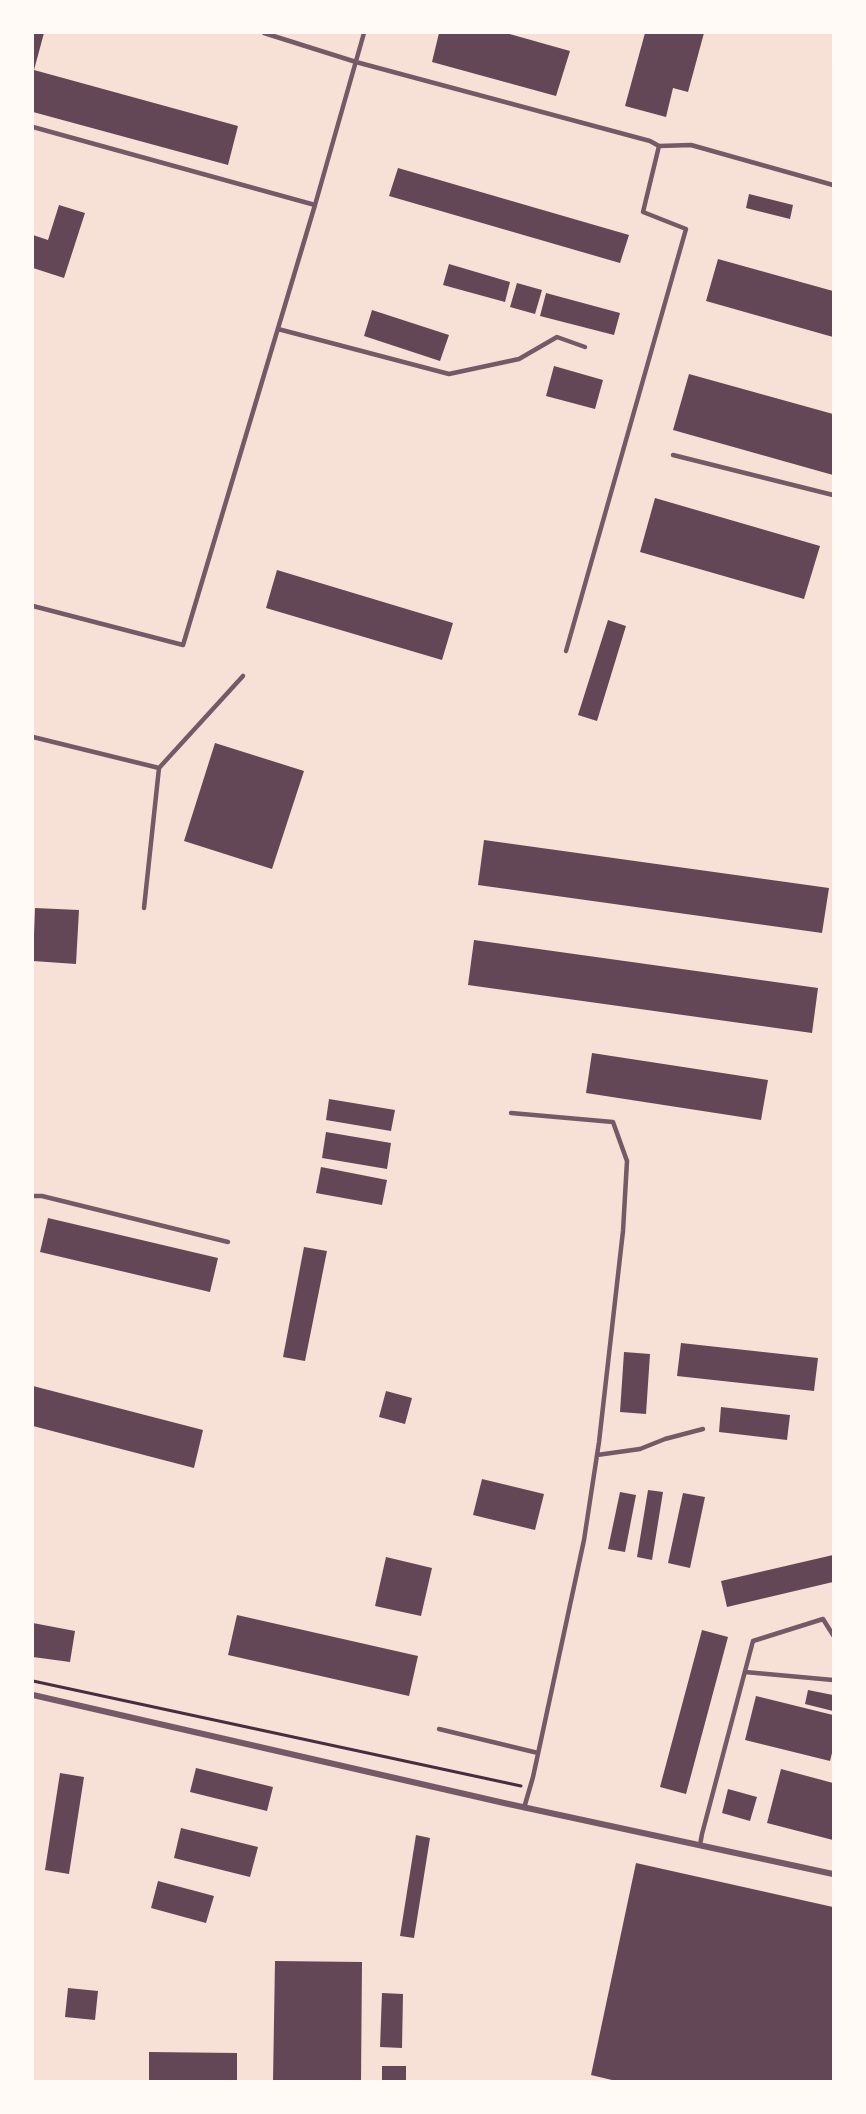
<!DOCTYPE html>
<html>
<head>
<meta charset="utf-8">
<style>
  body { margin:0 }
  #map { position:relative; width:866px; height:2114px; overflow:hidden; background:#f7e1d7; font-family:Arial,sans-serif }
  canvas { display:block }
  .frame { position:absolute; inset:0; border:34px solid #fffaf5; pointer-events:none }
</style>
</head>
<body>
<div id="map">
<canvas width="866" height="2114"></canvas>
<div class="frame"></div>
</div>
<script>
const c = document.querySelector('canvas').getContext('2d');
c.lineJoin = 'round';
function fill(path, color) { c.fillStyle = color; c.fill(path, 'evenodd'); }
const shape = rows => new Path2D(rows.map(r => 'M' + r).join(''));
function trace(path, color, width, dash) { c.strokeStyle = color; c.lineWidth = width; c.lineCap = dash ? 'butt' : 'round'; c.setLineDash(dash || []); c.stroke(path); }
const building = shape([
  [33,33,44,33,34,70,238,126,228,165,33,112],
  [439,33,506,33,570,51,556,96,432,62],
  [645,33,704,33,688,92,673,88,666,117,625,106],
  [398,168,629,235,620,263,389,196],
  [749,194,793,205,790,219,746,208],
  [59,205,85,213,64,278,33,268,33,235,48,240],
  [718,259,833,291,833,337,706,301],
  [449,264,510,282,505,302,443,285],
  [517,283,542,290,535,314,510,307],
  [546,293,620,313,614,335,540,316],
  [372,310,449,335,440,361,364,336],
  [554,366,603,380,595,409,546,396],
  [689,374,833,414,833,475,673,430],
  [655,498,820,546,804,599,640,552],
  [277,570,453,623,442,660,266,608],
  [608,620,626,626,597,721,578,715],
  [215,743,304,771,272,869,184,841],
  [484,840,829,888,822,933,478,885],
  [35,908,79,910,76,964,33,961],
  [474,940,818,988,812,1033,468,985],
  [592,1053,768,1080,761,1120,586,1093],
  [329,1099,395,1110,391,1131,326,1120],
  [326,1132,391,1143,387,1169,322,1158],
  [321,1167,387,1180,382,1205,316,1193],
  [48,1218,218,1258,210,1292,40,1252],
  [304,1247,327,1251,305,1361,283,1357],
  [681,1343,818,1358,814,1391,677,1376],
  [624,1352,650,1354,646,1414,620,1412],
  [33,1386,203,1430,194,1468,33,1426],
  [386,1391,412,1398,405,1424,379,1417],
  [721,1407,790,1415,787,1440,719,1432],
  [482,1479,544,1494,535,1530,473,1515],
  [648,1490,663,1492,652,1560,637,1557],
  [620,1492,636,1495,625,1552,608,1549],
  [683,1493,705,1497,690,1568,668,1563],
  [833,1555,833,1582,727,1607,721,1581],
  [386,1557,432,1568,421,1616,375,1606],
  [237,1615,418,1656,409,1696,228,1655],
  [33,1623,75,1631,70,1662,33,1657],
  [702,1630,728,1637,686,1794,660,1787],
  [808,1690,833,1695,833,1711,805,1704],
  [756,1696,833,1715,833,1749,830,1761,745,1740],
  [196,1768,273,1787,267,1811,190,1792],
  [781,1769,833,1783,833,1840,767,1823],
  [60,1773,84,1777,69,1874,45,1870],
  [728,1789,757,1797,750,1821,722,1813],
  [181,1828,258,1847,250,1877,174,1858],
  [416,1835,430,1838,414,1938,400,1936],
  [636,1863,833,1907,833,2081,616,2081,591,2075],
  [158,1881,214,1896,206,1923,151,1908],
  [275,1961,362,1962,361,2081,273,2081],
  [68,1988,98,1991,95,2020,65,2017],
  [382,1993,403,1994,402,2048,380,2047],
  [149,2052,237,2053,237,2081,149,2081],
  [382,2066,406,2066,406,2081,382,2081]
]);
const path = shape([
  [33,1681,521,1786]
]);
const service = shape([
  [264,33,356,62,650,141,659,146,643,212,686,229,566,651],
  [33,127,315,205,364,33],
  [659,146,691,145,833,185],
  [278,329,449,374,519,359,557,337,585,347],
  [673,455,833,495],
  [33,606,183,645,315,205],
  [33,737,159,768,243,676],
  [144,908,159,768],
  [511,1113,613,1122,627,1161,623,1231,599,1442,584,1540,533,1777,524,1808],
  [33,1196,42,1196,228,1242],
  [597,1455,640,1449,665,1439,703,1429],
  [745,1672,833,1680],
  [439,1729,538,1753],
  [700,1845,702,1834,753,1641,823,1619,833,1635]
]);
const minor = shape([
  [33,1695,504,1803,833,1874]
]);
fill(building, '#644757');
trace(path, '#4a2c40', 3);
trace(service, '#755966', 4.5);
trace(minor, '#755966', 6);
</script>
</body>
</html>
